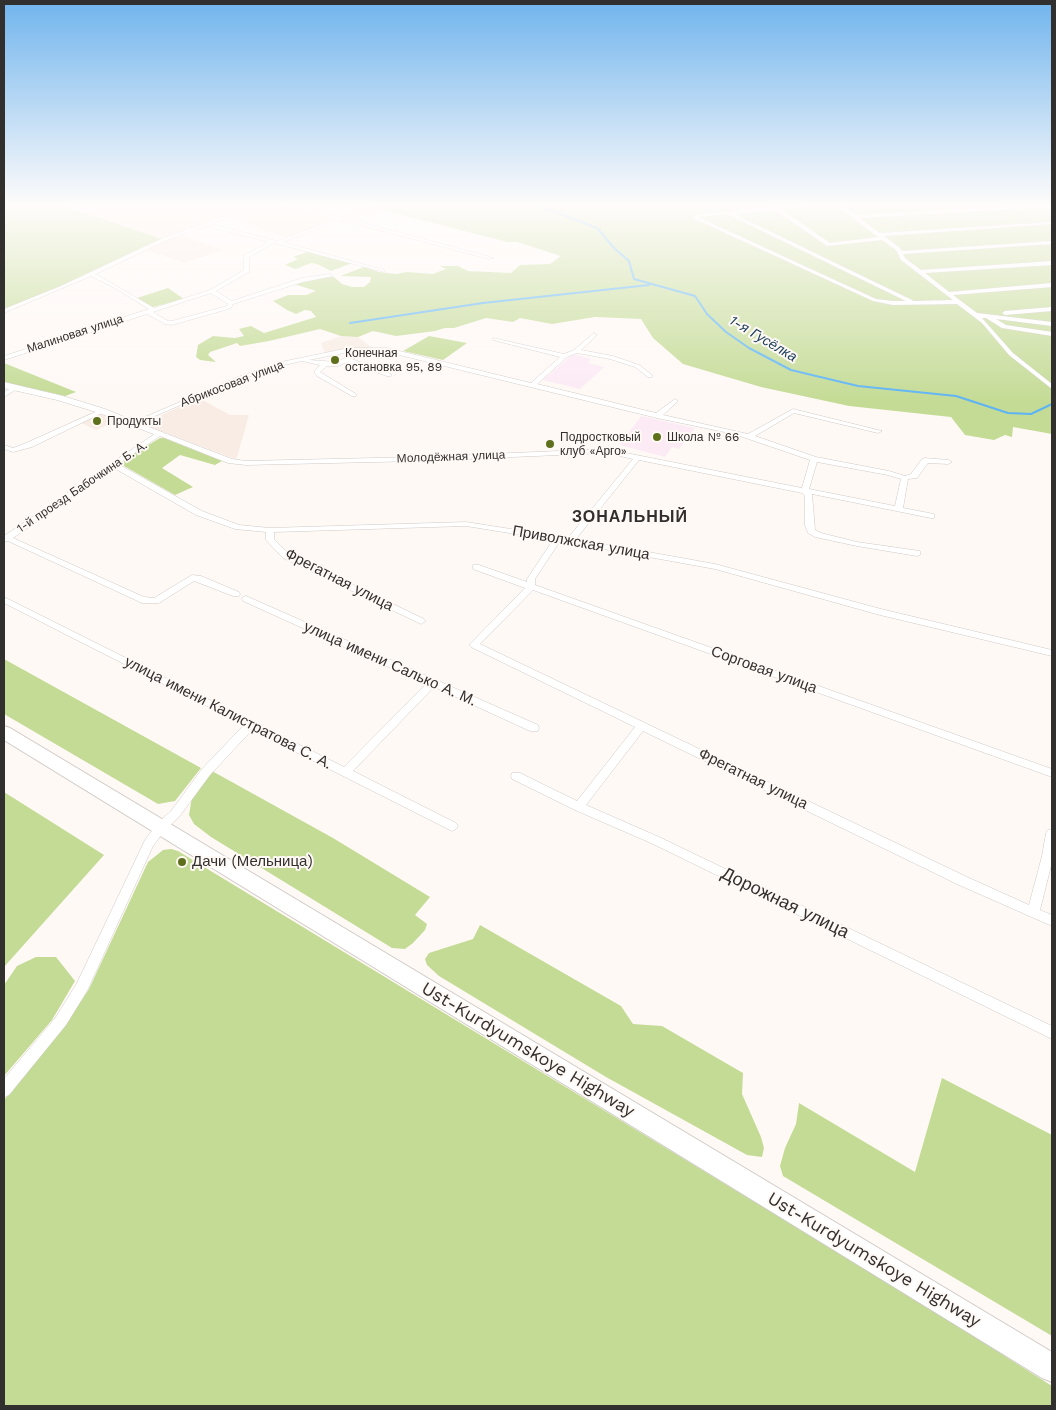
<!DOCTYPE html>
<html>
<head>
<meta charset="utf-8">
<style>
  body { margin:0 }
  #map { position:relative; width:1056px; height:1410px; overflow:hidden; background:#fff9f6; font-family:"Work Sans",sans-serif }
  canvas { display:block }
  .frame { position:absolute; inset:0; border:5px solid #32302e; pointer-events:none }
</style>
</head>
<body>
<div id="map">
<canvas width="1056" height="1410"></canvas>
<div class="frame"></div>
</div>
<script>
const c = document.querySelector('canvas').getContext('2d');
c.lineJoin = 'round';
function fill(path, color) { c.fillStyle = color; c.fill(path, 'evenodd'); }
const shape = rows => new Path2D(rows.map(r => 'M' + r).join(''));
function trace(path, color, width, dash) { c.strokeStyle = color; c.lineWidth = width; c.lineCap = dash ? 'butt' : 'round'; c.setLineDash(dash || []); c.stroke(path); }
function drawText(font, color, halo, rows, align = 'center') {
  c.font = font + ' "Work Sans",sans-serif'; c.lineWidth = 4; c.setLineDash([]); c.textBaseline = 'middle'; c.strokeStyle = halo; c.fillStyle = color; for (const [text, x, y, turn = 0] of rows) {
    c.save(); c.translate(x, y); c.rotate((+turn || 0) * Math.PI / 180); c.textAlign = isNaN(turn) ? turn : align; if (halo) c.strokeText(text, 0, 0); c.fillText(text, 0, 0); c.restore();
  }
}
const built = shape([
  [58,204,260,204,162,239],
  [270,205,307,212,334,220,288,238,229,218,257,207],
  [181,235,198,241,224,250,184,263,145,249],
  [341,336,358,337,371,347,325,353,321,343],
  [199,398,230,415,249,415,237,457,235,459,147,426,144,423],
  [94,412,117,420,96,430,75,420]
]);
const education = shape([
  [573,354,591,359,588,363,604,367,580,389,543,380],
  [641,416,695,428,679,449,672,447,665,457,620,445]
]);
const green = shape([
  [4,204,58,204,162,239,58,288,4,310],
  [360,204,1052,204,1052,434,1013,427,1012,437,1005,435,994,440,965,435,951,417,849,406,761,387,683,364,653,338,641,319,595,317,552,324,520,318,513,322,486,318,454,328,445,328,435,331,396,336,373,331,358,337,341,336,320,329,269,341,240,346,237,343,210,352,208,355,216,362,200,360,196,357,198,345,213,336,235,338,244,336,239,329,251,326,264,333,316,317,311,311,305,310,296,314,287,310,273,301,288,295,306,295,316,291,294,284,314,278,334,277,342,284,352,287,364,287,370,282,371,277,340,276,364,267,379,272,396,274,407,272,433,274,446,269,440,266,458,266,468,271,511,273,520,265,550,264,561,256,517,242,507,242],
  [307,252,330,256,352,263,331,271,317,264,311,263,296,269,285,265,298,259,293,257],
  [168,288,184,299,153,307,137,298],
  [429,336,467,343,443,360,403,351],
  [4,363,76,392,65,396,4,382],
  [160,438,164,438,222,461,215,465,180,455,162,468,193,487,175,495,124,466,123,463,125,459],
  [4,659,201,768,175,801,158,804,4,714],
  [212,771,333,838,430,897,415,915,427,924,425,930,413,943,405,949,392,948,211,837,194,824,189,815,192,797],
  [4,792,104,855,4,967],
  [171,849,178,851,937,1313,1052,1386,1052,1406,4,1406,4,1100,65,1025,89,989,148,862,163,850],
  [480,925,621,1006,633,1024,662,1026,743,1073,742,1094,761,1137,764,1148,762,1157,747,1155,606,1077,439,976,427,965,425,959,429,953,473,939],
  [36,957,56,957,75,981,52,1020,4,1076,4,985,17,966],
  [942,1078,1052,1135,1052,1336,783,1176,780,1166,785,1148,796,1124,799,1103,915,1172]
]);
const stream = shape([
  [534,204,597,228,615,249,629,261,634,279,695,296,707,314,726,332,749,348,791,370,858,386,956,396,1008,413,1031,414,1052,404],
  [350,323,483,303,649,285]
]);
const minor = shape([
  [258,204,266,204,211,224,277,241,336,219,271,204,282,204,341,217,368,207,370,209,346,218,494,258,489,259,341,220,283,242,384,270,384,272,274,243,249,257,249,272,216,291,232,301,302,278,330,274,333,276,303,282,233,304,231,308,225,310,172,325,165,324,147,314,4,360,4,356,149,309,113,287,91,276,6,312,4,313,4,309,61,286,163,238,258,204],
  [206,226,269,242,244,255,244,270,210,290,154,308,96,274,167,240,206,226],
  [211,293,228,304,227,306,172,321,168,321,153,312,211,293],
  [803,204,824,204,781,209,830,243,878,237,835,204,841,204,856,215,1052,205,1052,207,859,218,880,233,1052,222,1052,224,884,236,900,248,902,251,1052,241,1052,244,903,254,905,258,921,270,1052,261,1052,265,925,273,949,292,1052,283,1052,287,953,295,977,313,1052,322,1052,326,996,319,1006,325,1052,332,1052,336,1002,328,986,318,982,318,1013,353,1052,384,1052,389,1009,355,982,323,957,304,893,305,873,301,693,218,696,215,803,204],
  [775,210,827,246,882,240,896,250,901,260,953,300,914,301,734,214,775,210],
  [727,214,906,301,893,301,876,299,698,217,727,214],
  [1052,307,1052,311,1005,315,1002,313,1005,311,1052,307],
  [594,333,597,335,596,336,581,350,613,356,639,365,652,375,652,377,648,377,635,367,610,359,577,353,567,357,537,384,656,413,675,399,678,401,677,402,663,415,748,434,793,409,882,431,878,433,794,413,755,436,816,457,889,471,905,476,911,474,922,459,925,458,948,460,952,462,948,464,928,463,917,478,908,479,903,508,934,514,934,518,931,518,812,494,815,530,821,533,857,542,920,551,920,555,917,556,857,546,815,537,808,533,805,525,805,496,802,493,639,460,576,539,715,564,881,609,1052,650,1052,656,880,615,715,569,560,541,535,579,535,585,1052,769,1052,777,533,590,480,644,967,877,1029,905,1042,856,1046,833,1048,830,1052,829,1052,862,1040,910,1052,915,1052,926,959,885,643,731,586,805,659,837,1052,1026,1052,1039,651,843,575,810,512,779,511,776,512,773,520,773,577,801,635,727,471,647,469,645,525,588,473,569,473,565,479,565,527,582,527,579,553,540,466,526,274,532,274,539,289,554,424,619,426,621,421,624,283,558,266,540,266,532,235,529,196,515,114,468,13,538,144,597,154,598,192,575,201,576,239,592,240,594,239,596,233,596,194,581,159,603,142,603,8,541,4,542,4,536,159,431,232,459,246,461,418,457,606,449,802,488,810,460,734,434,657,418,387,352,363,352,352,359,391,374,391,376,387,376,347,362,338,366,327,366,320,372,356,394,356,396,352,396,317,376,314,372,320,365,302,361,284,365,242,379,136,424,131,423,238,377,281,362,349,348,387,348,531,383,560,357,493,340,493,338,564,354,574,350,594,333],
  [349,352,356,352,337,362,309,360,349,352],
  [160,436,228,463,246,465,418,461,606,453,633,459,568,538,466,522,270,528,239,525,202,511,118,464,160,436],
  [817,462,888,475,901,479,895,506,809,489,817,462],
  [15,386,20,387,4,397,4,392,15,386],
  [102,409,105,411,104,412,32,447,13,452,4,449,4,445,13,448,26,443,102,409],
  [246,596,538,725,539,728,538,731,530,731,434,687,353,771,456,823,458,826,456,829,452,831,252,730,210,775,179,817,165,830,153,846,87,991,66,1025,9,1095,4,1097,4,1079,56,1017,77,983,145,840,157,824,171,811,202,769,244,725,4,603,4,597,344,767,426,684,243,601,242,599,243,597,246,596]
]);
const tertiary = shape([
  [4,382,63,396,105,409,164,433,162,435,156,435,99,413,57,400,4,388,4,382]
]);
const primary = shape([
  [4,726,10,728,1052,1352,1052,1382,1042,1378,4,740,4,726]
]);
const markers = [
  [335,360,5,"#5f701c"],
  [97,421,5,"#5f701c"],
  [657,437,5,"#5f701c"],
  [550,444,5,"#5f701c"],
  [182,862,5,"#5f701c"]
];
const farStreetnames = [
  ["Малиновая улица",75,334,-18],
  ["Абрикосовая улица",232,384,-21],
  ["Молодёжная улица",451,457,-2],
  ["1-й проезд Бабочкина Б. А.",82,487,-34]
];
const farPoinames = [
  ["Конечная",345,353],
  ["остановка 95, 89",345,367],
  ["Продукты",107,421],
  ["Подростковый",560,437],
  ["клуб «Арго»",560,451],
  ["Школа № 66",667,437]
];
const farWaternames = [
  ["1-я Гусёлка",763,339,31]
];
const streetNames = [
  ["Приволжская улица",581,543,10],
  ["Фрегатная улица",339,580,27],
  ["улица имени Салько А. М.",390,664,24],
  ["Сорговая улица",764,670,20],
  ["улица имени Калистратова С. А.",228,713,27],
  ["Фрегатная улица",753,779,26]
];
const poiNames = [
  ["Дачи (Мельница)",192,862]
];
const farDistrictnames = [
  ["ЗОНАЛЬНЫЙ",630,517]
];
const nearStreetnames = [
  ["Дорожная улица",785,903,26],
  ["Ust-Kurdyumskoye Highway",528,1050,31],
  ["Ust-Kurdyumskoye Highway",874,1260,31]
];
fill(built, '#f9ece4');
fill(education, '#fceaf5');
fill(green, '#c4db95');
trace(stream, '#5db3f4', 2);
trace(minor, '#cfcac6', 1);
trace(tertiary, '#cfcac6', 1);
trace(primary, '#cfcac6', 2);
fill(minor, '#fff');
fill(tertiary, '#fff');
fill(primary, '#fff');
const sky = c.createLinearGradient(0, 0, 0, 402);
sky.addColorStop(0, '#70b4ed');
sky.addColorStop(0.51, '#fffcfb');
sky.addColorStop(1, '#fffcfb00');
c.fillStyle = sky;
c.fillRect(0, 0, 1056, 402);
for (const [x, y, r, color] of markers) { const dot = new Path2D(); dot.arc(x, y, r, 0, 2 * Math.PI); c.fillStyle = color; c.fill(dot); trace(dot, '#fff9f6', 2); }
drawText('12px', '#32302e', '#fff9f6', farStreetnames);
drawText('12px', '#32302e', '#fff9f6', farPoinames, 'left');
drawText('italic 14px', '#1c405b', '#fff9f6', farWaternames);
drawText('15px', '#32302e', '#fff9f6', streetNames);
drawText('15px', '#32302e', '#fff9f6', poiNames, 'left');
c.letterSpacing = '1px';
drawText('bold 16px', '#32302e', '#fff9f6', farDistrictnames);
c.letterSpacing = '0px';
drawText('18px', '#32302e', '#fff9f6', nearStreetnames);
</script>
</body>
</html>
